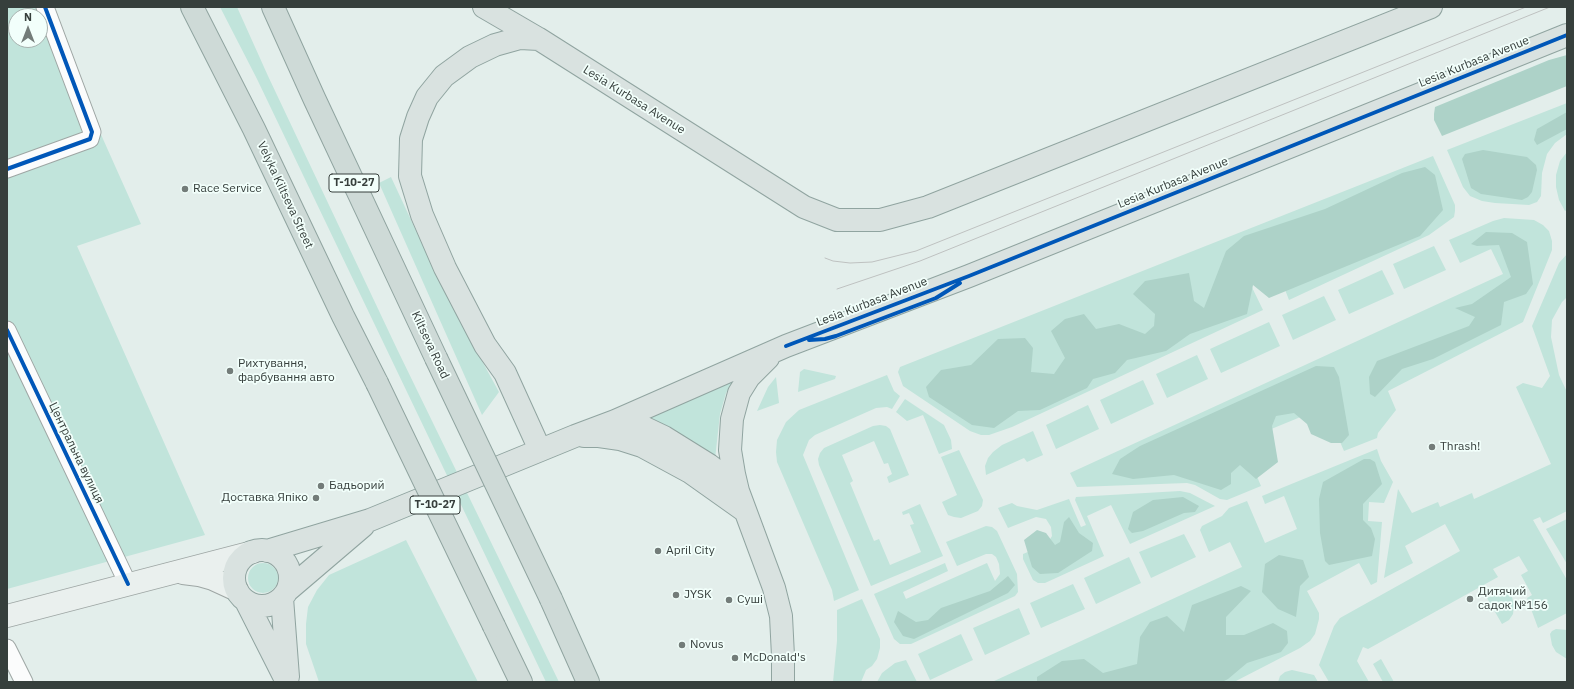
<!DOCTYPE html>
<html>
<head>
<meta charset="utf-8">
<style>
  body { margin:0 }
  #map { position:relative; width:1574px; height:689px; overflow:hidden; background:#e3eeeb; font-family:"IBM Plex Sans",sans-serif }
  canvas { display:block }
  .frame { position:absolute; inset:0; border:8px solid #363f3c; pointer-events:none }
  .north { position:absolute; left:8px; top:8px; width:40px; height:40px; box-sizing:border-box; background:#f2fffb; border:1px solid #a7b2af; border-radius:50%; rotate:0deg; font-size:11px; font-weight:700; line-height:16px; text-align:center; color:#363f3c }
  .north::after { content:''; display:block; margin:auto; width:14px; height:18px; background:#737c79; clip-path:polygon(50% 0,100% 100%,50% 72%,0 100%) }
</style>
</head>
<body>
<div id="map">
<canvas width="1574" height="689"></canvas>
<div class="frame"></div>
<div class="north">N</div>
</div>
<script>
const c = document.querySelector('canvas').getContext('2d');
c.lineJoin = 'round';
function fill(path, color) { c.fillStyle = color; c.fill(path, 'evenodd'); }
const shape = rows => new Path2D(rows.map(r => 'M' + r).join(''));
function trace(path, color, width, dash) { c.strokeStyle = color; c.lineWidth = width; c.lineCap = dash ? 'butt' : 'round'; c.setLineDash(dash || []); c.stroke(path); }
function drawText(font, color, halo, rows, align = 'center') {
  c.font = font + ' "IBM Plex Sans",sans-serif'; c.lineWidth = 3.5; c.setLineDash([]); c.textBaseline = 'middle'; c.strokeStyle = halo; c.fillStyle = color; for (const [text, x, y, turn = 0] of rows) {
    c.save(); c.translate(x, y); c.rotate((+turn || 0) * Math.PI / 180); c.textAlign = isNaN(turn) ? turn : align; if (halo) c.strokeText(text, 0, 0); c.fillText(text, 0, 0); c.restore();
  }
}
const green = shape([
  [7,7,44,7,141,224,77,246,205,535,7,589],
  [16,16,40,16,40,40,16,40],
  [220,7,237,7,268,76,397,349,559,682,546,682,257,79],
  [1567,103,1567,134,1555,143,1547,154,1542,173,1541,196,1537,202,1529,205,1495,203,1482,201,1470,196,1463,187,1447,150],
  [1567,152,1567,210,1565,211,1559,200,1556,187,1556,175,1560,161],
  [1433,156,1455,205,1455,211,1454,217,1429,235,1289,300,1284,287,1245,273,1263,310,1012,427,989,435,981,435,970,431,903,386,898,372,900,367],
  [391,177,425,250,459,319,499,392,482,415,379,183],
  [1504,218,1534,220,1543,225,1549,231,1552,241,1552,250,1523,322,1388,391,1396,410,1378,433,1377,438,1344,451,1325,407,1242,441,1261,486,1227,500,1220,499,1195,485,1187,483,1077,487,1070,473,1503,274,1491,249,1460,263,1449,240,1493,221],
  [1434,246,1446,270,1404,289,1393,264],
  [1567,254,1567,297,1562,302,1552,320,1551,337,1559,375,1567,392,1567,511,1543,523,1540,517,1533,520,1567,580,1567,613,1538,628,1527,598,1532,595,1521,575,1528,571,1519,556,1493,569,1498,577,1368,649,1363,647,1357,661,1369,682,1329,682,1319,665,1334,626,1340,618,1460,551,1445,524,1405,546,1413,563,1384,578,1398,489,1412,513,1438,502,1440,507,1472,493,1474,499,1551,464,1516,387,1523,383,1542,388,1550,376,1532,326,1559,263],
  [1382,270,1394,294,1349,314,1338,290],
  [1324,296,1336,320,1293,340,1282,315],
  [1269,322,1280,346,1221,373,1210,349],
  [1197,355,1208,379,1167,398,1156,374],
  [804,369,836,376,835,379,798,392,800,372],
  [887,375,894,391,900,396,892,409,887,407,876,408,815,435,809,440,803,455,859,590,834,601,832,590,777,462,776,452,777,440,786,422,799,410],
  [736,377,726,393,720,414,715,459,638,419],
  [776,377,779,403,757,411,768,387],
  [1143,380,1154,404,1111,424,1100,400],
  [905,399,944,425,951,440,952,449,939,454,923,415,907,421,896,412],
  [1088,405,1099,429,1056,449,1046,425],
  [880,425,886,426,890,429,909,475,889,483,887,477,892,474,888,463,884,464,874,441,842,455,853,481,850,483,874,541,879,539,890,565,921,552,910,525,914,524,909,513,903,515,902,512,920,504,943,556,871,586,819,465,818,459,820,453,824,448,873,426],
  [1033,431,1043,455,1027,462,1024,458,986,475,985,466,988,458,993,452,1002,445],
  [1377,449,1381,461,1393,482,1384,503,1369,502,1368,521,1382,522,1377,582,1371,585,1359,563,1307,591,1319,613,1319,619,1315,634,1310,641,1300,648,1234,682,992,682,1242,567,1230,542,1209,552,1200,530,1202,526,1222,516,1229,508,1247,501,1265,543,1297,529,1284,496,1265,504,1262,496],
  [959,450,983,500,982,506,978,511,961,518,954,517,948,515,942,502,957,495,941,457],
  [1180,491,1190,493,1215,506,1130,544,1111,505,1087,516,1104,556,1045,583,1038,583,1033,580,1023,559,1023,554,1047,544,1052,536,1051,527,1046,519,1036,517,1008,528,998,508,1012,503,1017,506,1037,510,1069,499,1081,527,1086,525,1075,500,1076,497],
  [1567,519,1567,564,1546,529],
  [986,526,992,527,997,531,1017,574,1018,592,1015,596,911,644,900,644,894,639,874,594,945,563,948,571,903,592,906,599,987,563,995,581,1000,574,999,564,996,557,992,554,986,554,957,566,946,542],
  [1184,534,1196,557,1151,578,1139,552],
  [406,540,478,682,319,682,306,644,306,624,308,607,317,590,329,575],
  [1129,557,1141,583,1096,604,1084,578],
  '248 578a15 15 0 1 1 30 0a15 15 0 1 1-30 0Z',
  [1073,584,1085,609,1041,628,1030,603],
  [1500,593,1507,594,1512,597,1514,605,1513,614,1509,620,1502,624,1487,598],
  [862,599,880,639,880,648,877,659,872,666,866,670,861,682,833,682,837,641,837,610],
  [1019,608,1030,634,985,655,973,628],
  [1556,629,1567,630,1567,659,1556,652,1552,645,1550,634,1552,631],
  [961,634,973,660,930,680,918,654],
  [1381,659,1394,682,1383,682,1373,664],
  [906,660,917,682,877,682,882,673,895,663],
  [1292,670,1314,675,1318,682,1278,682,1280,676,1285,672]
]);
const forest = shape([
  [1567,55,1567,86,1442,136,1434,120,1434,114,1435,107,1549,60],
  [1567,112,1567,129,1537,145,1534,140,1537,129],
  [1483,150,1527,157,1536,165,1537,170,1532,192,1528,197,1522,200,1481,194,1471,188,1462,159,1465,154],
  [1425,167,1435,175,1443,210,1420,236,1269,298,1253,285,1247,314,1190,334,1166,351,1127,360,1115,373,1093,379,1087,388,1040,410,1018,411,994,428,972,425,929,397,926,387,941,370,971,365,998,339,1025,338,1033,348,1031,372,1054,374,1065,358,1051,331,1065,319,1084,314,1096,329,1119,324,1145,334,1154,326,1155,314,1133,294,1145,281,1189,273,1194,301,1204,308,1226,251,1244,236,1325,209,1402,173],
  [1486,232,1512,233,1527,242,1533,284,1526,294,1504,302,1501,325,1433,359,1402,369,1375,397,1370,394,1369,377,1377,361,1469,326,1475,317,1455,308,1472,304,1511,277,1499,245,1477,246,1471,244],
  [1316,366,1334,367,1339,377,1349,435,1342,443,1331,443,1311,434,1307,424,1294,413,1276,416,1272,426,1278,462,1256,479,1240,465,1231,473,1231,484,1221,490,1174,475,1133,479,1112,474,1120,459,1140,446],
  [1364,459,1370,459,1375,462,1382,484,1363,504,1363,520,1371,528,1375,539,1372,556,1329,565,1325,561,1320,533,1319,499,1323,482],
  [1183,497,1199,506,1195,512,1184,513,1143,531,1132,533,1128,529,1133,512,1153,500],
  [1069,517,1079,533,1093,543,1092,551,1058,573,1040,574,1032,567,1024,540,1037,530,1046,533,1055,545,1060,542,1064,522],
  [1279,555,1303,560,1309,577,1300,586,1296,617,1278,609,1262,592,1265,564],
  [1008,576,1015,585,1008,593,914,639,903,636,894,622,898,611,916,622,928,620,941,608,990,591],
  [1241,586,1251,591,1226,617,1226,635,1244,635,1273,623,1287,631,1288,643,1281,652,1247,663,1228,679,1222,682,1037,682,1037,677,1062,661,1084,659,1103,673,1137,664,1140,637,1150,622,1167,616,1184,632,1192,605]
]);
const minor = shape([
  [7,169,90,139,92,132,45,7],
  [7,330,128,584],
  [7,648,24,682]
]);
const secondary = shape([
  [183,573,199,575,213,579,237,590],
  [7,616,253,552]
]);
const primary = shape([
  [484,7,539,39,804,207,837,220,880,220,928,207,1431,7],
  [539,39,520,38,495,45,470,57,444,76,427,97,418,117,411,139,410,176,422,215,445,268,485,345,505,373,540,450],
  [768,358,749,377,739,393,732,419,730,450,734,474,738,491,774,588,781,616,783,656,783,682],
  [615,421,643,427,664,437,709,465,726,478,738,491],
  [584,436,599,436,620,439,642,446,690,472,745,511],
  '234 578a28 28 0 1 1 56 0a28 28 0 1 1-56 0Z',
  [267,551,370,520,575,436,615,421,786,346,969,276,1567,35],
  [288,590,363,526],
  [282,598,288,677],
  [246,601,287,682]
]);
const trunk = shape([
  [192,7,254,129,343,316,377,383],
  [273,7,314,98,436,358],
  [551,599,588,682],
  [494,626,521,682]
]);
const tram = shape([
  [825,258,833,261,850,263,872,262,916,251,1526,7],
  [837,289,920,261,1550,7]
]);
const trunkBridge = shape([
  [436,358,551,599],
  [377,383,494,626]
]);
const cycleway = shape([
  [7,169,90,139,92,132,45,7],
  [7,330,128,584],
  [809,340,825,339,836,336,936,298,960,283],
  [786,346,969,276,1567,35]
]);
const markers = [
  [185,189,4,"#737c79"],
  [230,371,4,"#737c79"],
  [1432,447,4,"#737c79"],
  [321,486,4,"#737c79"],
  [316,498,4,"#737c79"],
  [658,551,4,"#737c79"],
  [676,595,4,"#737c79"],
  [1470,599,4,"#737c79"],
  [729,600,4,"#737c79"],
  [682,645,4,"#737c79"],
  [735,658,4,"#737c79"]
];
const shields = [
  [354,183,50],
  [435,505,50]
];
const shieldNames = [
  ["Т-10-27",354,183],
  ["Т-10-27",435,505]
];
const streetNames = [
  ["Lesia Kurbasa Avenue",1474,62,-22],
  ["Lesia Kurbasa Avenue",634,100,32],
  ["Lesia Kurbasa Avenue",1173,183,-22],
  ["Velyka Kiltseva Street",285,195,65],
  ["Lesia Kurbasa Avenue",872,302,-21],
  ["Kiltseva Road",430,345,65],
  ["Центральна вулиця",76,453,64]
];
const poiNames = [
  ["Race Service",193,189],
  ["Рихтування,",238,364],
  ["фарбування авто",238,378],
  ["Thrash!",1440,447],
  ["Бадьорий",329,486],
  ["Доставка Япіко",308,498,"right"],
  ["April City",666,551],
  ["Дитячий",1478,592],
  ["садок №156",1478,606],
  ["JYSK",684,595],
  ["Суші",737,600],
  ["Novus",690,645],
  ["McDonald's",743,658]
];
fill(green, '#c1e4db');
fill(forest, '#add2c8');
trace(minor, '#9ea6a4', 19);
trace(secondary, '#9ea6a4', 24);
trace(primary, '#90a4a0', 24);
trace(trunk, '#90a4a0', 24);
trace(minor, '#fbfcfc', 17);
trace(secondary, '#eaf0ee', 22);
trace(primary, '#d9e2e0', 22);
trace(trunk, '#cedad7', 22);
trace(tram, '#bec1c0', 1);
trace(trunkBridge, '#90a4a0', 24, []);
trace(trunkBridge, '#cedad7', 22);
trace(cycleway, '#0057b8', 4);
for (const [x, y, r, color] of markers) { const dot = new Path2D(); dot.arc(x, y, r, 0, 2 * Math.PI); c.fillStyle = color; c.fill(dot); trace(dot, '#f2fffb', 1.5); }
for (const [x, y, w] of shields) { const box = new Path2D(); box.roundRect(x - w / 2, y - 9, w, 18, 3); c.fillStyle = '#f2fffb'; c.fill(box); trace(box, '#363f3c', 1); }
drawText('bold 11px', '#363f3c', null, shieldNames);
drawText('12px', '#363f3c', '#f2fffb', streetNames);
drawText('12px', '#363f3c', '#f2fffb', poiNames, 'left');
</script>
</body>
</html>
